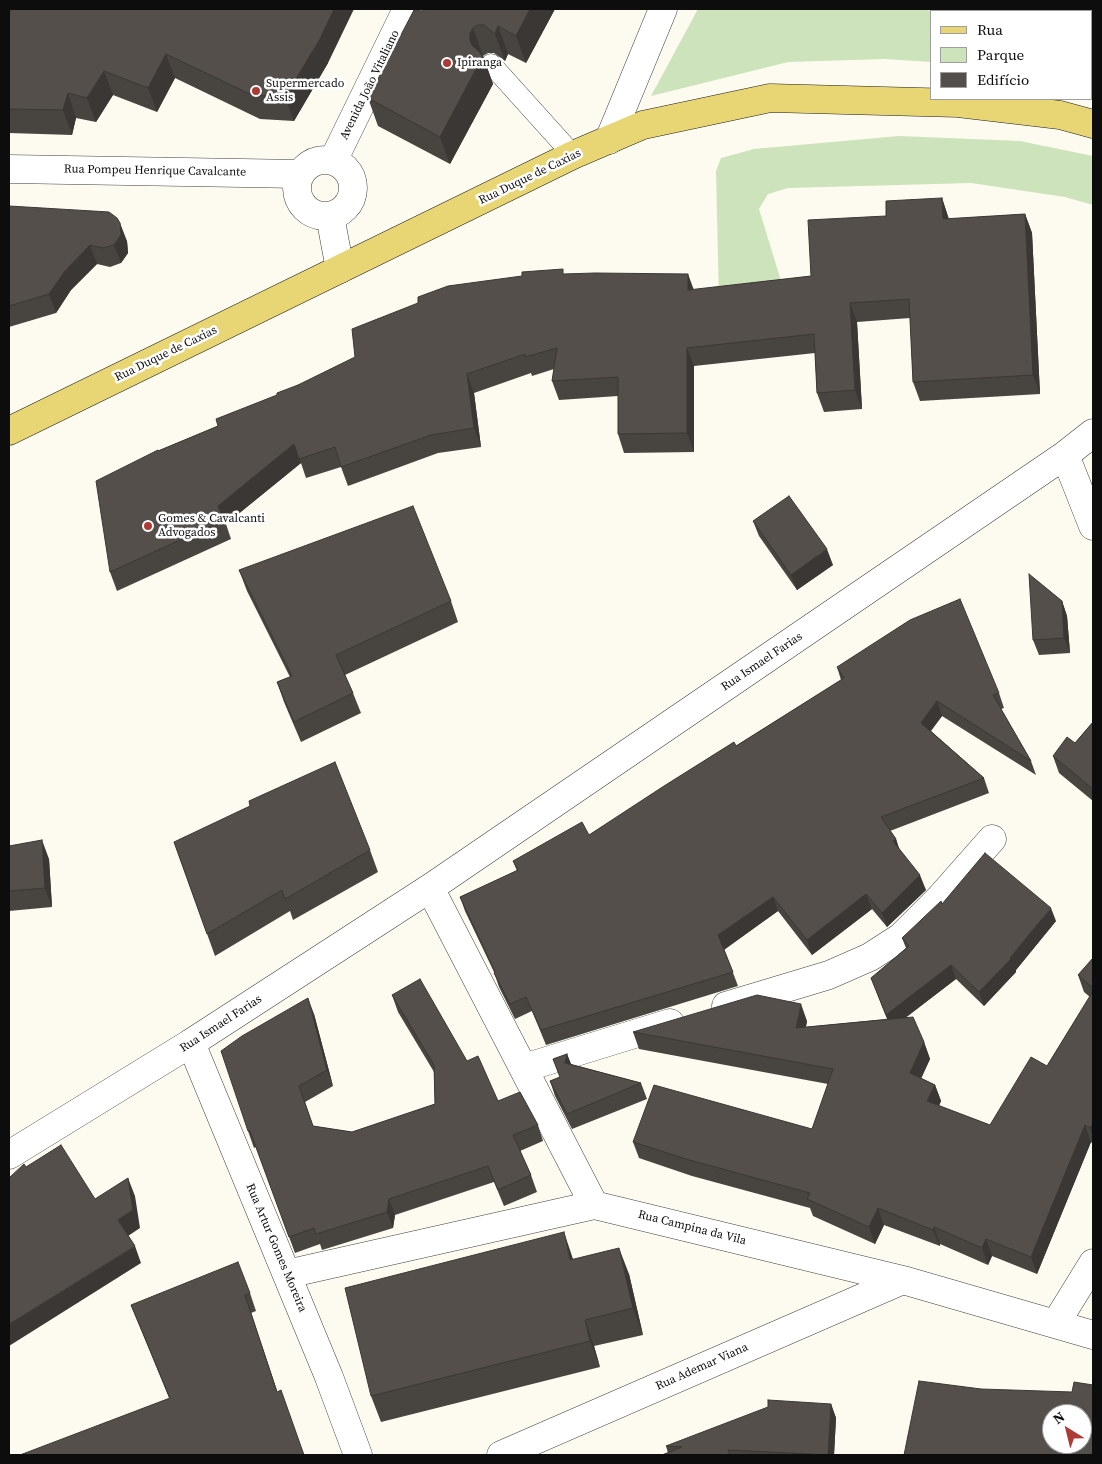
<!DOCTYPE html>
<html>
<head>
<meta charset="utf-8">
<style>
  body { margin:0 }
  #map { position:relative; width:1102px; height:1464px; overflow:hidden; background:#fdfbef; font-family:"Source Serif 4",serif }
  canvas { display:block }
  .frame { position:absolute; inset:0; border:10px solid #0d0d0d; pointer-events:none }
  .legend { position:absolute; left:930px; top:10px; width:162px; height:90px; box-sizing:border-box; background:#fff; border:1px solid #9e9e9e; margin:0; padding:6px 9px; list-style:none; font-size:15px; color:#0d0d0d }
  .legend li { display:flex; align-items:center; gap:10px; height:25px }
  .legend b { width:25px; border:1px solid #9e9e9e }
  .north { position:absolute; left:1042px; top:1404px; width:50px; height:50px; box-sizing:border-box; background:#fff; border:1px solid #9e9e9e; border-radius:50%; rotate:324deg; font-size:14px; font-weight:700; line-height:20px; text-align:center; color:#0d0d0d }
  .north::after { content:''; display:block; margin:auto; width:18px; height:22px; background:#ac3b36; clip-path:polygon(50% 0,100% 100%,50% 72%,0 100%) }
</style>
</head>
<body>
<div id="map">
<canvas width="1102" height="1464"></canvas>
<div class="frame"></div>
<ul class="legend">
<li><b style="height:6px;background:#e8d674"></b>Rua</li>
<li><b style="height:14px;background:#cde3bc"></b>Parque</li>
<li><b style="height:14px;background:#544f4b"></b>Edifício</li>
</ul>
<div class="north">N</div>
</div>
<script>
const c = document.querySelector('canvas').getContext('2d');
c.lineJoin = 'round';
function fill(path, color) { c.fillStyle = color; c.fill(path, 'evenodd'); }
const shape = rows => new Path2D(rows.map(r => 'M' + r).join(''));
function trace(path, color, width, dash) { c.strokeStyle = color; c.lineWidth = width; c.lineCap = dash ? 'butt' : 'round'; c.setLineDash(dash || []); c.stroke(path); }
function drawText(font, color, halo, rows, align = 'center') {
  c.font = font + ' "Source Serif 4",serif'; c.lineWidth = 5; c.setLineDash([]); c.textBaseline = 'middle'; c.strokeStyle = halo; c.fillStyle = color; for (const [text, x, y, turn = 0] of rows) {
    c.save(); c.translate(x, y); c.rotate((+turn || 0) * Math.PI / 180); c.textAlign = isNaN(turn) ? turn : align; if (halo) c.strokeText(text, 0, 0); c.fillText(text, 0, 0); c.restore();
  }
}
const green = shape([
  [698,9,924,9,931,11,931,62,885,59,788,62,651,96],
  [899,136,1020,141,1093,156,1093,205,1065,197,971,183,788,188,768,194,759,209,786,297,719,303,716,171,721,158,754,149]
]);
const lane = shape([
  [491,64,573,155]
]);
const street = shape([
  [992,9,1000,11],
  [1091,41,1093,42],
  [609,140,663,9],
  '297 188a28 28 0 1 1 56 0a28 28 0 1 1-56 0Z',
  [333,161,407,9],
  [9,169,300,174],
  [330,216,340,269],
  [1065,455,1093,526],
  [430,888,594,1205],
  [726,1006,829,975,870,957,901,937,939,899,992,839],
  [191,1043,329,1377,358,1455],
  [524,1068,670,1023],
  [9,1155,191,1043,430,888,1065,455,1093,433],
  [287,1274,594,1205,903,1280,1093,1335],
  [1056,1323,1093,1263],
  [501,1455,903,1280]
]);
const primary = shape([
  [9,431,573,155,643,125,770,98,958,103,1060,115,1093,124]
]);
const wall = shape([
  [9,9,328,63,294,121,260,119,175,78,157,112,113,95,96,122,76,118,72,135,9,133],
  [555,9,526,63,508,54,505,61,494,53,488,53,483,56,493,84,450,164,378,126,368,98,422,11],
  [1069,9,1093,9,1093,18,1091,17,1091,11,1075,11],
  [942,198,949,219,1025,214,1032,233,1040,394,920,401,913,382,910,318,857,322,862,409,824,412,817,393,815,353,694,366,694,452,624,453,618,434,618,396,559,400,552,381,554,369,532,376,531,373,474,393,481,447,438,453,348,486,341,467,306,478,301,463,226,524,231,539,117,591,110,572,158,451,218,426,298,385,565,274,694,290,811,276,886,216],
  [9,206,127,241,128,253,121,263,110,267,97,264,71,290,56,313,9,327],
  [753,521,833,565,797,590,759,536],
  [239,570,451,601,458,622,345,675,353,693,361,713,301,742,284,702,277,682,290,677,247,591],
  [1062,601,1067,616,1070,653,1039,655,1033,640],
  [837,667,999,693,1004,708,1001,709,1031,761,1036,775,942,716,931,731,984,778,989,793,890,831,896,839,899,849,926,890,887,927,872,909,812,955,778,911,724,949,738,986,546,1045,532,1011,515,1019,499,987,494,972,465,911,460,897,517,871,513,861,589,835,736,746,841,680],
  [1093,722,1093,801,1059,773,1053,756,1075,743],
  [174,842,370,850,378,872,293,920,290,911,215,956],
  [9,846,49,859,52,907,9,911],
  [942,904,1056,921,1016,970,1016,972,984,1006,956,979,906,1017,924,1042,930,1059,921,1078,935,1085,941,1101,939,1106,990,1125,1047,1066,1090,997,1084,992,1078,975,1093,958,1093,1144,1091,1142,1037,1274,992,1256,988,1265,940,1244,940,1246,884,1225,875,1244,813,1216,810,1208,692,1176,639,1158,633,1142,812,1129,828,1084,639,1049,633,1032,807,1021,806,1027,887,1019,871,978,906,948,902,938],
  [392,995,467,1061,498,1101,538,1125,543,1141,520,1151,531,1175,537,1192,504,1206,494,1182,395,1215,393,1228,322,1250,320,1244,295,1253,256,1147,254,1148,248,1131,314,1014,333,1086,305,1102,313,1126,352,1132,435,1104,434,1072,398,1012],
  [567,1054,571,1064,641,1083,647,1099,572,1129,555,1096,550,1081,560,1077,553,1059],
  [573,1259,629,1274,643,1335,594,1346,600,1367,381,1422,371,1396],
  [250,1293,256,1311,251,1313,277,1391,169,1398,138,1322,131,1305],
  [831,1404,836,1418,834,1455,662,1455,668,1453,666,1446]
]);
const shadedWall = shape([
  [334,9,354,9,328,63,294,121,285,97],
  [530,9,555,9,526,63,516,36],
  [498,26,508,54,505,61,495,34],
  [473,28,483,56,480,61,483,56,493,84,450,164,440,137,470,40,470,33],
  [166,54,175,78,157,112,148,88],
  [104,71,113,95,96,122,87,98],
  [68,93,76,118,72,135,63,110],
  [942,198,948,217,950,238,943,219],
  [1025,214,1032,233,1040,394,1033,375],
  [120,223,127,241,128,253,121,263,114,245],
  [90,245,97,264,71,290,56,313,49,294,65,271],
  [688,274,695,293,688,290],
  [850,303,857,322,862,409,855,390],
  [687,348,694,366,694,452,687,433],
  [467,374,474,393,481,447,474,428],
  [294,444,301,463,226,524,218,506],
  [827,549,833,565,797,590,791,575],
  [1062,601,1067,616,1070,653,1064,638],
  [937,701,942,716,926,737,921,723],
  [896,839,901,854,893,841],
  [42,840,49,859,52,907,45,888],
  [920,875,926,890,887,927,882,913],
  [866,894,872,909,812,955,807,940],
  [773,897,778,911,724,950,718,935],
  [1051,908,1056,921,1016,970,1016,972,984,1006,979,992,1010,958],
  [951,965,956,979,891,1029,886,1015],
  [308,998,314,1014,333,1086,327,1070],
  [801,1004,807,1021,802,1045,796,1028],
  [924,1042,930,1059,916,1090,910,1073],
  [567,1054,573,1069,565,1063],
  [935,1085,941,1101,933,1118,927,1101],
  [1093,1123,1093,1137,1090,1128],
  [1085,1125,1091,1142,1037,1274,1031,1257],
  [128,1178,135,1196,140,1228,125,1238,118,1220],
  [389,1199,395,1215,393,1228,387,1212],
  [878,1208,884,1225,875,1244,869,1227],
  [934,1227,940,1244,940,1246,933,1230],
  [564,1232,573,1259,570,1260],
  [986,1239,992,1256,988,1265,982,1248],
  [135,1246,141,1263,9,1346,9,1324],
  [619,1248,629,1274,643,1335,633,1308],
  [245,1295,283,1409,277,1392],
  [585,1320,594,1346,600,1367,590,1341],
  [831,1404,836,1418,834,1455,828,1455]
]);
const building = shape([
  [9,9,334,9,320,39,285,97,252,95,166,54,148,88,104,71,87,98,68,93,63,110,9,109,9,9],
  [427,9,530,9,516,36,498,26,495,34,484,25,478,25,473,28,470,33,470,40,472,45,483,56,440,137,368,98,414,10,422,11,427,9],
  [942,198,943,219,1025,214,1033,375,913,382,909,299,850,303,855,390,817,393,814,334,687,348,687,433,618,434,618,377,552,381,557,348,525,357,525,354,467,374,474,428,431,435,341,467,335,447,299,459,294,444,218,506,224,520,110,572,96,481,158,450,158,451,218,426,216,419,277,395,277,393,298,385,355,357,352,329,418,303,418,297,448,286,522,276,522,272,563,269,563,274,595,273,688,274,688,290,811,276,808,220,886,216,886,201,942,198],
  [9,206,109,212,117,218,120,223,121,235,114,245,103,248,90,245,65,271,49,294,9,306,9,206],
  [789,496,827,549,791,575,753,521,789,496],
  [413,506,451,601,336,655,353,693,294,722,277,682,292,676,239,570,413,506],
  [1029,574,1062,601,1064,638,1033,640,1029,574],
  [960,599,999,693,993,695,1031,761,937,701,921,723,984,778,881,817,896,839,893,841,920,875,882,913,866,894,807,940,773,897,718,935,733,972,541,1030,526,997,510,1004,494,973,495,972,460,897,518,870,513,861,582,822,589,835,664,786,734,742,736,746,844,678,837,667,910,620,960,599],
  [1093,722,1093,789,1053,756,1067,737,1075,743,1093,722],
  [335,762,370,850,285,899,282,890,207,934,174,842,250,806,249,801,335,762],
  [42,840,45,888,9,891,9,846,42,840],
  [985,853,1051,908,1010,958,1011,959,979,992,951,965,886,1015,871,978,909,946,902,938,941,901,942,904,985,853],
  [1093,958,1093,988,1078,975,1093,958],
  [420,979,467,1061,478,1056,498,1101,520,1092,538,1125,513,1135,531,1175,498,1190,488,1166,389,1199,387,1212,316,1234,314,1228,289,1237,250,1131,248,1131,221,1051,242,1036,308,998,327,1070,299,1086,313,1126,352,1132,435,1104,434,1065,392,995,420,979],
  [1093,991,1093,1123,1090,1128,1085,1125,1031,1257,986,1239,982,1248,934,1227,933,1230,878,1208,869,1227,807,1199,810,1193,686,1159,633,1142,654,1085,812,1129,833,1069,633,1032,757,995,801,1004,796,1028,913,1017,924,1042,910,1073,935,1085,927,1101,990,1125,1031,1057,1047,1066,1093,991],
  [567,1054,565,1063,641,1083,567,1114,550,1081,560,1077,553,1059,567,1054],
  [61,1145,95,1199,128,1178,133,1210,118,1220,135,1246,9,1324,9,1178,24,1164,26,1167,61,1145],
  [564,1232,570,1260,619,1248,633,1308,585,1320,590,1341,371,1396,345,1288,564,1232],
  [238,1262,250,1293,245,1295,277,1392,281,1390,304,1455,20,1455,170,1398,131,1305,238,1262],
  [919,1381,981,1389,1072,1392,1074,1382,1093,1385,1093,1455,904,1455,919,1381],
  [1052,1414,1082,1414,1082,1444,1052,1444,1052,1414],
  [768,1400,831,1404,828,1455,728,1450,730,1455,662,1455,682,1447,666,1446,768,1407,768,1400]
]);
const markers = [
  [447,63,5,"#ac3b36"],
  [256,91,5,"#ac3b36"],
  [148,526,5,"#ac3b36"]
];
const poiNames = [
  ["Ipiranga",457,63],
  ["Supermercado",266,84],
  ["Assis",266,98],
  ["Gomes & Cavalcanti",158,519],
  ["Advogados",158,533]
];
const streetNames = [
  ["Avenida João Vitaliano",370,85,-64],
  ["Rua Pompeu Henrique Cavalcante",155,171,1],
  ["Rua Duque de Caxias",530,177,-26],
  ["Rua Duque de Caxias",166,354,-26],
  ["Rua Ismael Farias",762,662,-34],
  ["Rua Ismael Farias",221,1024,-33],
  ["Rua Campina da Vila",692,1228,14],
  ["Rua Artur Gomes Moreira",276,1248,67],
  ["Rua Ademar Viana",702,1367,-24]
];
fill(green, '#cde3bc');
trace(lane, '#404040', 21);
trace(street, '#404040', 29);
trace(primary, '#1e1e1e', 29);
trace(lane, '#fff', 20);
trace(street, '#fff', 28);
trace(primary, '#e8d674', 28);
fill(wall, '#484440');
fill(shadedWall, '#3b3734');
fill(building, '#544f4b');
trace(building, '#3b3734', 1);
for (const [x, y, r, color] of markers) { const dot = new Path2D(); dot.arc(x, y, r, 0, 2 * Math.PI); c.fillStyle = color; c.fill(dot); trace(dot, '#fff', 2); }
drawText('12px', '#0d0d0d', '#fff', poiNames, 'left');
drawText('12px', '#0d0d0d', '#fff', streetNames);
</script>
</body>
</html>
